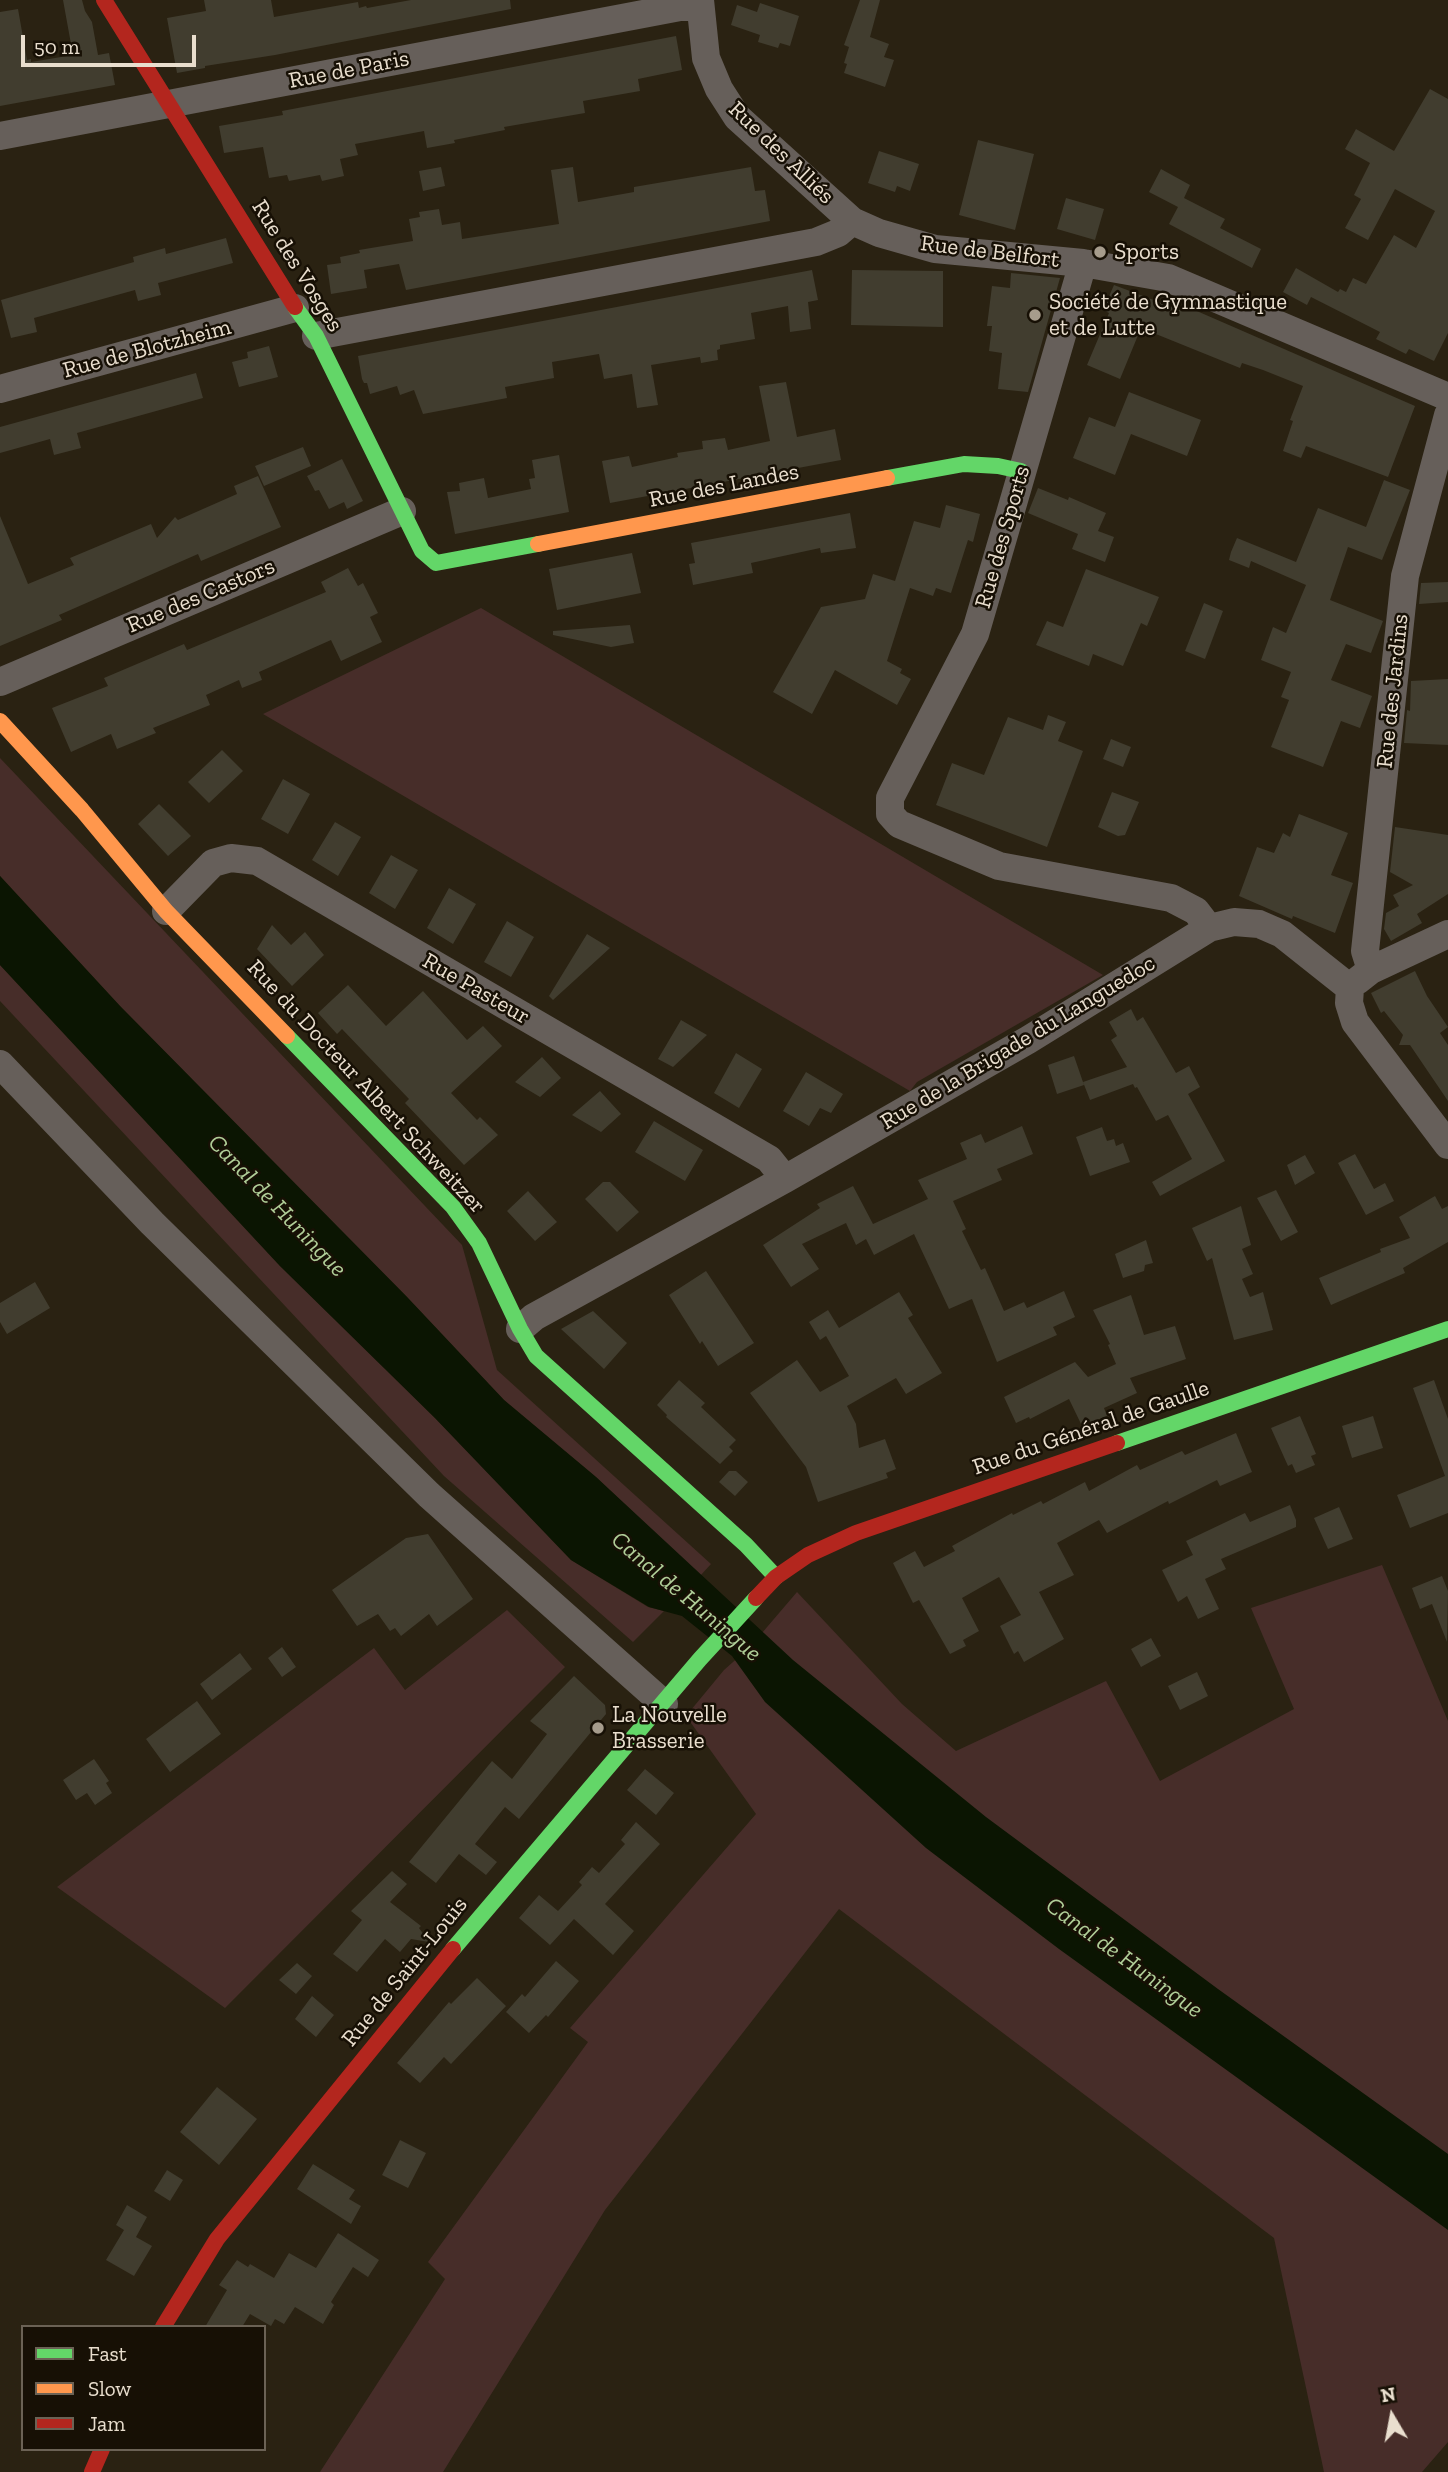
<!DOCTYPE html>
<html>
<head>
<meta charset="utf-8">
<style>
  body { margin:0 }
  #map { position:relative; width:1448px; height:2472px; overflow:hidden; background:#2a2212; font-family:"Zilla Slab",serif }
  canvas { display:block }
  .legend { position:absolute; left:21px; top:2325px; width:245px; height:126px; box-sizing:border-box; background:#171005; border:2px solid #6b6255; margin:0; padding:9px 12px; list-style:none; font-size:21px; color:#e9dece }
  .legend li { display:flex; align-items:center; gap:14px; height:35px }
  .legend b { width:35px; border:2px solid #6b6255 }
  .north { position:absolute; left:1357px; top:2381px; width:70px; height:70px; -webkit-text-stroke:5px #171005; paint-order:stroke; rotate:350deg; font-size:19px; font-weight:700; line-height:28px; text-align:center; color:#e9dece }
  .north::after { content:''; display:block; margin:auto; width:24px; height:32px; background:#e9dece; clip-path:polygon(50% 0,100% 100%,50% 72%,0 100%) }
  .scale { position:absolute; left:21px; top:35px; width:175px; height:32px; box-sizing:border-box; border:4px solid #e9dece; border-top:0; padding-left:9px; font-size:21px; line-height:24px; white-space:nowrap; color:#e9dece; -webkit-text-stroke:5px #171005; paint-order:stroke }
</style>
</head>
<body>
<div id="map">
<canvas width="1448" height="2472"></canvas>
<ul class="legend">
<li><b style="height:9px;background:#63d668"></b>Fast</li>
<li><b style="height:9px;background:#ff974d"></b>Slow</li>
<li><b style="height:9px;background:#b3261e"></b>Jam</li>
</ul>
<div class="north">N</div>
<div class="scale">50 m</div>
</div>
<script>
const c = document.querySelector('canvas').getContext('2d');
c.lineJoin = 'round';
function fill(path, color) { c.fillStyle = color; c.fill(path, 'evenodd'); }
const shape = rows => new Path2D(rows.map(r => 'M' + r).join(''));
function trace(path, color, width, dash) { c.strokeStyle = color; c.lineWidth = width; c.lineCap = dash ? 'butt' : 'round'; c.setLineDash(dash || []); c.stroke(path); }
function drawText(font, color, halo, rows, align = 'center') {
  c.font = font + ' "Zilla Slab",serif'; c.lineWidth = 5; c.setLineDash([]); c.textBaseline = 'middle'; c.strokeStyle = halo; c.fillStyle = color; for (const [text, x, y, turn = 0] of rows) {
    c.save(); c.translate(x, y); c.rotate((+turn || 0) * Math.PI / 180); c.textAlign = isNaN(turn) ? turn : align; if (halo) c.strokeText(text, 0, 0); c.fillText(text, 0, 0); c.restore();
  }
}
const green = shape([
  [481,608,1103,975,917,1082,910,1091,263,714],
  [0,758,462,1245,497,1370,711,1564,700,1576,596,1477,504,1400,407,1297,120,1006,0,876],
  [0,965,280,1266,435,1418,571,1560,648,1607,664,1611,633,1642,444,1476,0,1001],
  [1382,1565,1448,1721,1448,2442,1422,2472,1324,2472,1274,2238,839,1909,605,2210,443,2472,320,2472,445,2279,428,2262,588,2042,570,2028,756,1814,686,1716,724,1670,750,1647,797,1592,902,1704,956,1751,1106,1681,1160,1781,1294,1709,1251,1608],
  [507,1610,565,1667,225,2008,57,1887,374,1648,405,1690]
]);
const water = shape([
  [0,876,120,1006,407,1297,504,1400,596,1477,793,1660,986,1817,1218,1989,1448,2154,1448,2230,1059,1949,926,1848,765,1702,732,1656,682,1616,649,1607,571,1560,435,1418,280,1266,0,965]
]);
const building = shape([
  [63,0,82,0,85,11,92,22,98,55,109,53,115,85,0,106,0,12,18,9,27,60,31,59,31,62,73,55],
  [204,0,271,0,274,17,358,2,359,8,366,6,367,8,411,0,510,0,511,9,275,55,205,66,205,68,177,73,167,18,206,11],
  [860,0,880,0,870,37,889,44,884,57,894,60,885,87,844,73,847,64,844,63,849,47,844,45],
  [760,3,799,16,790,46,780,43,778,48,758,42,760,35,731,25,737,5,757,12],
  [676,36,682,70,638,79,640,91,583,101,585,113,504,127,505,130,454,140,455,143,427,148,424,131,355,144,358,155,340,159,344,176,322,181,320,175,289,181,287,175,269,178,263,147,224,153,219,126,283,115,282,111],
  [1430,89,1448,99,1448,333,1434,361,1409,349,1406,354,1376,339,1380,332,1311,297,1307,305,1283,292,1296,268,1338,292,1340,289,1346,292,1353,278,1366,284,1394,235,1416,248,1435,211,1395,189,1368,240,1345,228,1361,199,1354,195,1370,163,1345,149,1356,129,1394,151],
  [978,140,1034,154,1015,230,959,215],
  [879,151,919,164,910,191,897,186,895,192,868,183],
  [441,167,445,186,423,191,419,171],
  [573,167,578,202,634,192,634,187,751,167,755,191,765,190,770,221,406,290,399,264,364,270,367,288,331,294,327,265,341,263,340,257,360,253,359,250,413,241,409,219,420,217,419,212,439,209,442,225,460,222,462,239,559,224,551,170],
  [1161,169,1190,185,1184,198,1225,219,1220,228,1261,249,1252,268,1169,224,1178,207,1149,192],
  [1066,198,1104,209,1095,240,1057,229],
  [226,238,233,263,158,283,161,295,138,301,135,290,34,318,37,332,11,338,1,300,134,262,133,257,165,248,166,254],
  [812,270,818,300,808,302,811,329,790,332,788,306,751,313,755,339,720,345,720,349,717,350,718,360,701,363,700,357,651,365,658,405,637,408,632,374,604,379,599,354,552,362,554,378,505,387,507,398,423,414,414,390,400,395,397,386,370,394,367,383,364,383,362,379,358,356],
  [852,270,943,271,943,327,851,325],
  [1011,273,1060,278,1028,392,998,389,1002,353,989,351,992,326,987,326,992,286,1010,288],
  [1114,285,1180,310,1183,305,1415,406,1388,477,1306,446,1301,458,1283,451,1293,421,1290,420,1303,386,1263,370,1242,363,1240,368,1141,328,1120,379,1087,365,1109,313,1103,310],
  [269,346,278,377,239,387,232,362,248,358,247,352],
  [196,373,203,398,77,433,81,448,54,455,50,439,0,453,0,427],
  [786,382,797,437,835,429,841,460,610,503,602,461,629,456,632,467,678,457,677,453,703,449,702,441,725,438,728,450,770,441,759,386],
  [1129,392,1201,420,1187,456,1131,434,1115,475,1073,458,1089,417,1115,427],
  [303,447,311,466,264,486,255,466],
  [559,455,569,512,455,534,447,492,460,491,459,483,484,478,488,498,531,489,529,479,535,478,532,460],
  [342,459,363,501,347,509,344,502,329,509,319,490,315,491,307,476],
  [258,476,281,527,201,561,198,554,59,615,62,620,0,646,0,516,28,584,74,565,70,558,151,524,157,538,175,517,178,520,237,494,234,486],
  [1384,480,1410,490,1382,560,1348,547,1330,600,1383,621,1371,653,1346,644,1331,680,1372,696,1360,728,1341,721,1323,767,1271,747,1289,700,1281,697,1291,672,1261,660,1273,627,1286,633,1306,585,1251,561,1249,568,1229,560,1231,552,1237,538,1296,562,1318,508,1366,527],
  [1038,488,1068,500,1069,497,1106,513,1098,531,1114,537,1105,562,1072,549,1078,534,1028,513],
  [946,505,980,514,973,542,968,540,951,593,936,588,933,596,910,588,887,661,902,669,900,673,911,679,897,705,835,670,812,714,773,692,821,607,865,599,873,574,895,581,914,521,940,528],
  [850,513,856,548,821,553,820,548,751,563,753,573,693,585,689,564,695,563,691,543],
  [632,553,641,593,557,610,549,569],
  [348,568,358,586,363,583,378,613,370,617,382,642,341,661,331,640,259,672,262,680,242,688,239,680,206,695,210,705,153,728,156,733,117,749,111,734,71,752,52,708,108,686,104,678,184,644,187,650,326,592,321,582],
  [1086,569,1159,597,1147,626,1141,623,1123,666,1093,654,1089,666,1036,645,1047,621,1063,627],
  [1448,582,1448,602,1419,604,1421,583],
  [1204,603,1223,611,1205,659,1185,651],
  [630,625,634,643,611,647,553,635,553,631],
  [1448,679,1448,745,1404,743,1407,710,1410,711,1411,681],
  [1048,715,1066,722,1058,741,1083,751,1047,847,936,805,952,763,984,775,1008,717,1043,730],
  [1111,739,1131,747,1123,767,1103,759],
  [222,750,243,771,209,803,188,782],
  [283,779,310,794,288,834,261,819],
  [1112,792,1139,802,1125,835,1118,836,1098,827],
  [159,804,191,836,168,856,138,824],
  [1299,814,1348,833,1331,875,1353,883,1335,933,1293,916,1292,919,1239,896,1257,847,1274,853,1283,833,1290,837],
  [335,822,361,837,338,876,312,860],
  [1395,827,1448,835,1448,894,1417,914,1422,923,1391,941,1384,929,1386,913,1399,906,1393,895,1413,885,1390,872],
  [391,855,418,870,395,909,369,893],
  [449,888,476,904,453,944,427,928],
  [507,921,534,937,511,977,484,962],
  [272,925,291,945,305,932,324,955,292,986,257,949],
  [587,934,610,948,553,1000,549,996],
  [1415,971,1427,996,1448,1027,1440,1033,1448,1045,1448,1101,1410,1045,1399,1045,1403,1035,1384,1011,1381,1013,1371,993],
  [348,985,386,1026,423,991,467,1040,483,1026,502,1046,451,1093,477,1120,480,1117,498,1135,464,1165,405,1103,409,1099,342,1029,337,1034,318,1013],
  [1131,1009,1137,1021,1143,1017,1176,1073,1189,1066,1200,1087,1188,1094,1225,1161,1160,1196,1152,1182,1192,1159,1168,1115,1156,1121,1137,1087,1135,1088,1133,1084,1090,1100,1083,1082,1127,1067,1111,1040,1117,1036,1109,1022],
  [681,1020,707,1035,673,1067,658,1059],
  [736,1053,762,1069,739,1108,714,1093],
  [1074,1056,1084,1085,1057,1094,1048,1065],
  [542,1057,561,1078,540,1097,515,1082],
  [806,1072,843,1094,831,1113,820,1108,809,1126,783,1111],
  [600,1091,621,1114,601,1132,572,1115],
  [654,1121,703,1150,685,1181,635,1152],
  [1022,1126,1033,1154,997,1169,1002,1180,953,1201,966,1229,962,1231,981,1270,985,1268,1004,1311,1024,1302,1027,1308,1064,1291,1075,1317,1053,1327,1057,1335,997,1362,972,1299,949,1309,914,1234,874,1255,866,1239,856,1245,846,1223,802,1244,819,1269,791,1287,763,1245,820,1208,817,1204,853,1186,873,1224,928,1199,918,1180,967,1159,960,1143,981,1134,985,1143],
  [1102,1127,1107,1141,1114,1139,1116,1146,1123,1143,1130,1162,1090,1176,1076,1137],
  [1355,1154,1374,1189,1385,1183,1394,1201,1366,1215,1338,1163],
  [1305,1155,1315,1173,1295,1185,1287,1165],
  [603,1182,610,1182,639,1212,617,1232,585,1199],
  [1276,1190,1298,1232,1281,1241,1257,1198],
  [528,1191,557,1222,535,1241,507,1211],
  [1435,1196,1442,1209,1448,1206,1448,1242,1403,1268,1405,1273,1331,1305,1319,1278,1381,1252,1380,1249,1410,1238,1399,1217],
  [1241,1206,1251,1245,1242,1249,1253,1274,1242,1279,1250,1297,1263,1292,1273,1330,1234,1340,1212,1258,1207,1261,1192,1228],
  [1146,1240,1153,1263,1145,1265,1144,1271,1123,1278,1115,1254],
  [706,1271,754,1343,718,1366,702,1341,700,1344,669,1295],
  [35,1282,50,1308,7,1334,0,1322,0,1303],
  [899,1292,913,1315,908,1318,942,1373,906,1394,896,1378,847,1406,856,1424,859,1448,885,1439,896,1469,886,1473,888,1478,818,1502,806,1467,750,1393,797,1360,820,1392,849,1376,826,1336,820,1340,809,1322,828,1310,839,1328],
  [1131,1295,1144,1335,1175,1326,1186,1359,1130,1378,1137,1393,1104,1408,1107,1416,1082,1426,1069,1399,1030,1419,1029,1417,1016,1423,1004,1397,1075,1362,1088,1377,1116,1364,1108,1345,1110,1344,1093,1310],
  [593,1311,627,1343,604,1369,561,1329],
  [679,1380,705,1403,701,1407,736,1440,729,1447,733,1451,720,1464,666,1417,667,1415,657,1405],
  [1434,1380,1448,1419,1448,1513,1410,1528,1397,1495,1445,1476,1413,1388],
  [1300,1416,1316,1454,1311,1456,1315,1465,1296,1473,1292,1464,1288,1466,1271,1428],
  [1373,1416,1383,1448,1352,1458,1342,1426],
  [1236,1433,1252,1472,1220,1486,1217,1480,1169,1504,1168,1501,1107,1533,1099,1520,1057,1543,1074,1575,1039,1592,1064,1639,1024,1662,1018,1651,1014,1654,1000,1626,1021,1615,999,1577,962,1598,979,1631,963,1640,966,1646,950,1654,919,1600,913,1603,893,1563,915,1551,924,1567,955,1551,952,1546,1012,1513,1013,1515,1041,1501,1043,1504,1085,1482,1089,1491,1137,1465,1140,1470,1182,1451,1185,1455],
  [729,1471,736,1471,748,1482,735,1496,719,1482],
  [1290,1505,1296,1520,1296,1527,1221,1559,1226,1569,1205,1579,1219,1609,1198,1619,1187,1596,1178,1602,1162,1570,1193,1555,1186,1541,1245,1513,1250,1522],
  [1339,1507,1353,1539,1328,1549,1314,1518],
  [428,1534,473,1599,437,1626,429,1614,401,1636,395,1628,390,1631,378,1614,357,1626,332,1590,406,1538],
  [1442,1576,1448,1591,1447,1642,1432,1604,1420,1609,1412,1588],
  [1151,1638,1161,1656,1141,1667,1131,1649],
  [282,1647,296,1667,282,1677,268,1658],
  [240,1653,252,1669,212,1700,200,1684],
  [1197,1672,1208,1696,1180,1710,1168,1686],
  [574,1676,605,1705,606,1714,519,1819,505,1807,475,1844,497,1862,486,1875,459,1854,436,1883,409,1862,492,1761,512,1779,547,1734,530,1721],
  [197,1701,221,1734,170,1772,146,1739],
  [94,1759,109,1781,106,1783,112,1793,95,1805,87,1793,76,1800,63,1780],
  [645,1769,674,1793,656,1815,627,1790],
  [636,1822,660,1844,605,1904,634,1931,613,1955,574,1919,550,1945,519,1918,539,1895,558,1911,582,1885,579,1882,592,1867,599,1873,625,1844,621,1840],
  [392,1871,407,1884,390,1902,421,1926,419,1928,429,1942,411,1939,400,1952,385,1939,357,1972,333,1954,362,1920,351,1911],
  [556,1961,579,1981,548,2017,546,2015,529,2033,506,2012,522,1994,525,1997],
  [297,1963,312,1976,296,1994,279,1980],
  [477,1978,506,2006,451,2064,444,2057,420,2083,397,2063,449,2002,451,2004],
  [312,1996,334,2015,316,2037,295,2019],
  [217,2087,257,2119,219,2165,180,2132],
  [400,2140,426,2153,408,2188,382,2175],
  [313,2164,355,2190,349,2199,361,2206,351,2224,297,2189],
  [167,2170,183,2180,170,2201,154,2191],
  [127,2205,147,2217,136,2237,152,2246,134,2276,106,2260,124,2230,116,2225],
  [338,2233,379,2260,368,2277,353,2267,331,2302,334,2305,323,2324,295,2307,284,2324,275,2319,271,2326,250,2314,242,2327,205,2327,227,2290,219,2285,237,2260,248,2267,250,2264,274,2278,289,2253,316,2268]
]);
const street = shape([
  [700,0,706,58,719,89,737,117,852,221,879,233,935,249,1083,263,1168,278,1448,397],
  [0,136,680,7,699,7],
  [1083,263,975,634,890,798,890,814,899,824,999,866,1171,898,1196,911,1209,928],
  [316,336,816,242,838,233,852,221],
  [0,389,295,308],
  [0,682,402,511],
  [166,911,213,863,231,858,257,861,769,1159,785,1179],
  [1371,970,1365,951,1405,576,1448,415],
  [1357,981,1371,970,1448,934],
  [1350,988,1349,1003,1355,1022,1448,1145],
  [0,1064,152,1223,429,1495,664,1704],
  [520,1329,534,1317,785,1179,1028,1040,1209,928,1234,922,1259,924,1282,934,1350,988]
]);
const fast = shape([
  [295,307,316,336,422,551,436,563,538,544],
  [887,478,964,464,998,466,1021,471],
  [287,1036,453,1207,479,1243,520,1329,536,1356,746,1545,776,1577],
  [1117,1443,1448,1329],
  [453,1949,700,1659,756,1598]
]);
const slow = shape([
  [538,544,887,478],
  [0,721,82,810,166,911,287,1036]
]);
const jam = shape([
  [104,0,295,307],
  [756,1598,776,1577,808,1555,856,1533,1117,1443],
  [163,2327,217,2239,453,1949],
  [92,2472,102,2449]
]);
const markers = [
  [1100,252,7,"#a69c8c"],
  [1035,315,7,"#a69c8c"],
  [598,1728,7,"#a69c8c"]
];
const streetNames = [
  ["Rue de Paris",349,70,-11],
  ["Rue des Alliés",781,153,44],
  ["Rue de Belfort",990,252,7],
  ["Rue des Vosges",297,266,58],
  ["Rue de Blotzheim",147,349,-15],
  ["Rue des Landes",724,486,-11],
  ["Rue des Sports",1003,537,-74],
  ["Rue des Castors",201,596,-23],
  ["Rue des Jardins",1393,691,-84],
  ["Rue Pasteur",476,989,30],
  ["Rue de la Brigade du Languedoc",1018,1043,-31],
  ["Rue du Docteur Albert Schweitzer",366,1087,47],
  ["Rue du Général de Gaulle",1091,1428,-19],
  ["Rue de Saint-Louis",405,1972,-51]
];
const poiNames = [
  ["Sports",1114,252],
  ["Société de Gymnastique",1049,302],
  ["et de Lutte",1049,328],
  ["La Nouvelle",612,1715],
  ["Brasserie",612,1741]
];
const waterNames = [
  ["Canal de Huningue",277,1206,46],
  ["Canal de Huningue",686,1597,40],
  ["Canal de Huningue",1124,1958,36]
];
fill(green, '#472d29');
fill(water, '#0b1502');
fill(building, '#413d2f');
trace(street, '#665f5a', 28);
trace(fast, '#63d668', 16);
trace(slow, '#ff974d', 16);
trace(jam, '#b3261e', 16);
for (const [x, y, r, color] of markers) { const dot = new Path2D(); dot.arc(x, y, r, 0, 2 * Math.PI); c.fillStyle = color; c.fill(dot); trace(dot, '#171005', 2.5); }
drawText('23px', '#e9dece', '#171005', streetNames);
drawText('23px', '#e9dece', '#171005', poiNames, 'left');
drawText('italic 24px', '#b0ce98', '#171005', waterNames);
</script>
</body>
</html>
